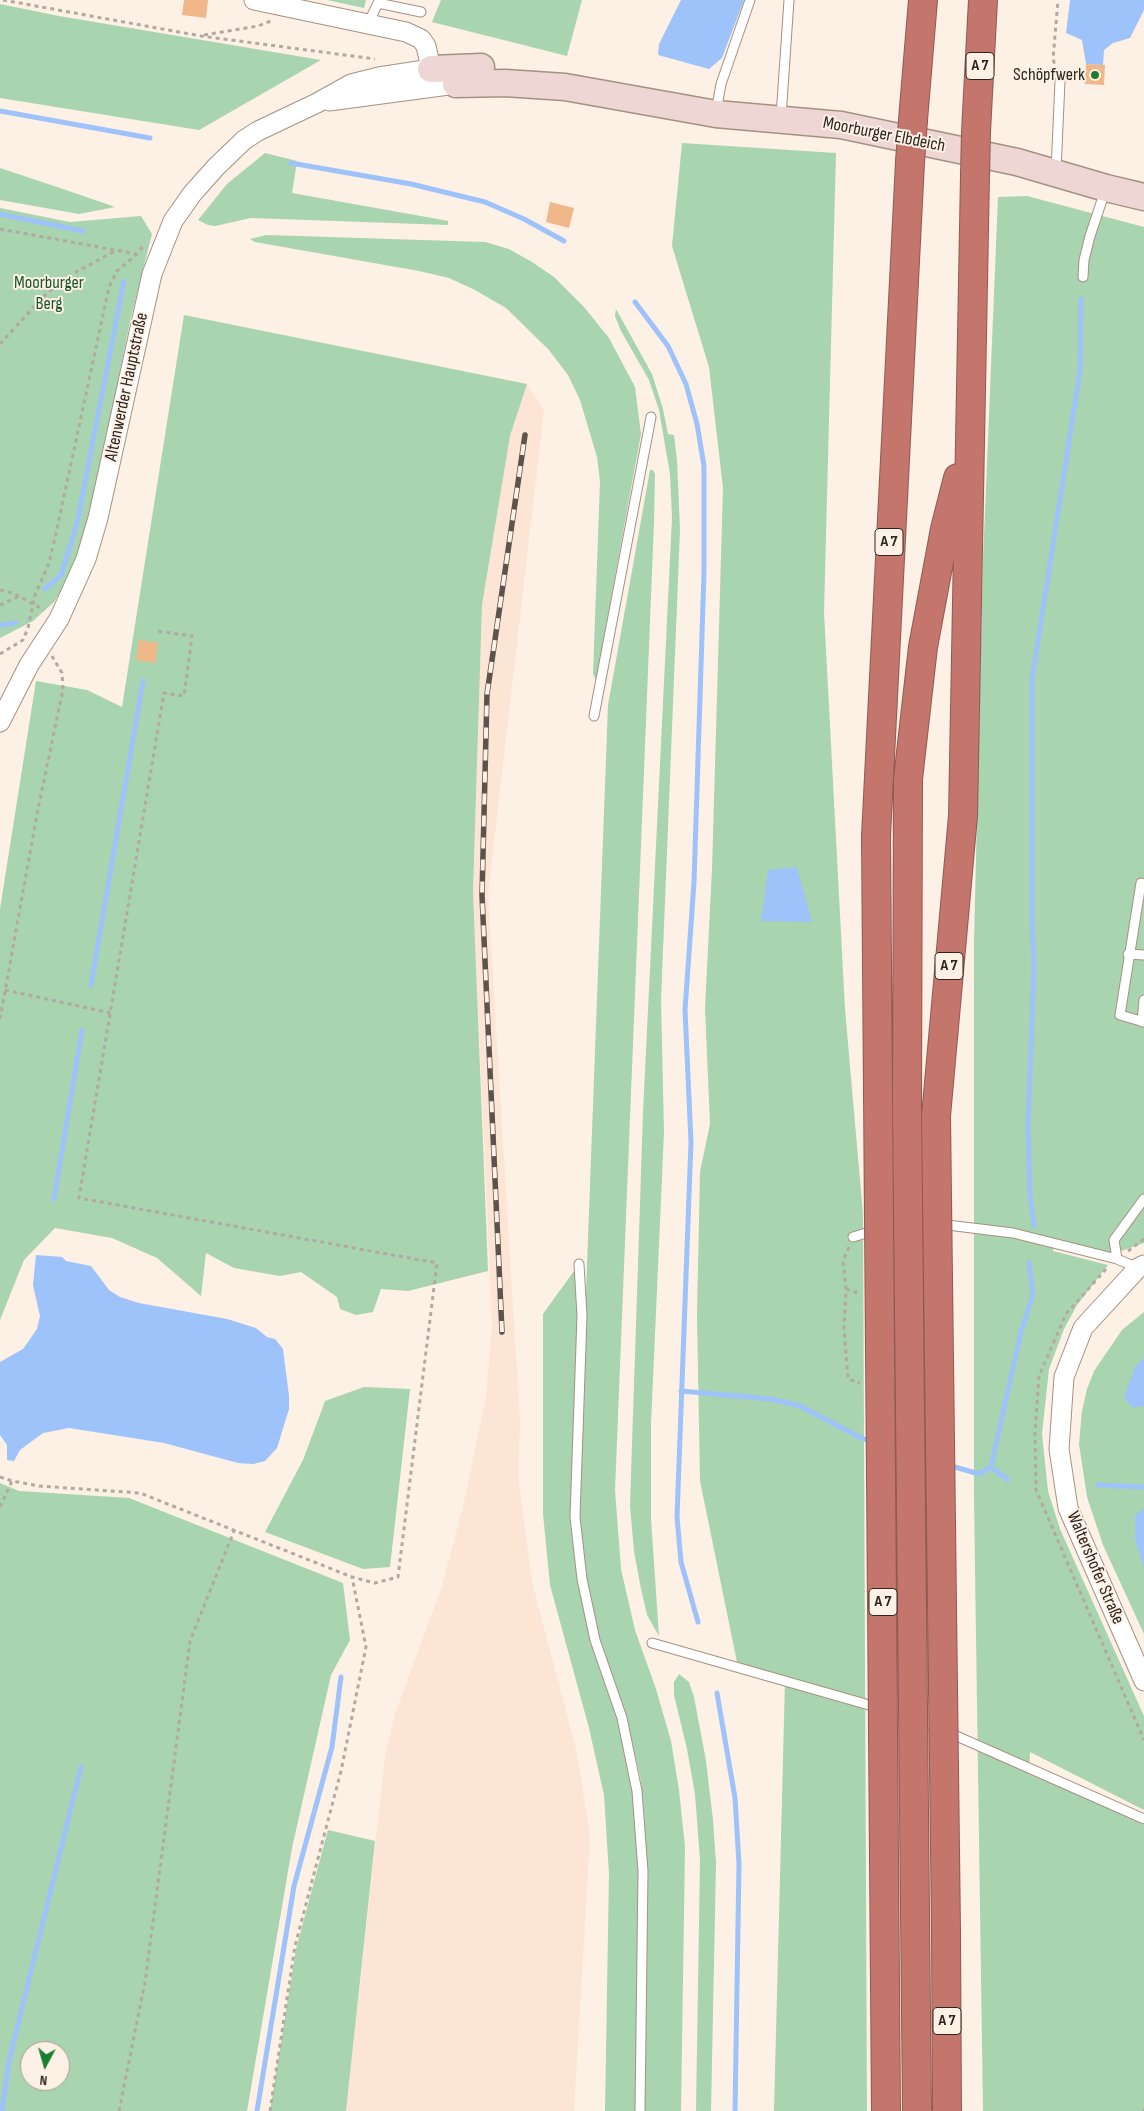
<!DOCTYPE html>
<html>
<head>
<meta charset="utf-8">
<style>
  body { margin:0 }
  #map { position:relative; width:1144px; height:2111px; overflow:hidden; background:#fdf0e5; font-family:"Sofia Sans Condensed",sans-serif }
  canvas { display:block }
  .north { position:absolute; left:20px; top:2041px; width:50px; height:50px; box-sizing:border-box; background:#fdf0e5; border:1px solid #aa9f96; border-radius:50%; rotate:186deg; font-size:14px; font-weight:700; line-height:20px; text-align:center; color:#2d251f }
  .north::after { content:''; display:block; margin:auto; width:18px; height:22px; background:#1b7d2f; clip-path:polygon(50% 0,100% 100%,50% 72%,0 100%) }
</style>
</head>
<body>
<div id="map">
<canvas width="1144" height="2111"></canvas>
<div class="north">N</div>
</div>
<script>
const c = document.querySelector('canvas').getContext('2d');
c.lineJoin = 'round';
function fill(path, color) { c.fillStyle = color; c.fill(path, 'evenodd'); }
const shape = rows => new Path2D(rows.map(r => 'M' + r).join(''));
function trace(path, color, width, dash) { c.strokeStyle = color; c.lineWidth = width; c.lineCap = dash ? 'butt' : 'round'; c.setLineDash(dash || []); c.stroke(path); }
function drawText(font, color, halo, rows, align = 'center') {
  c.font = font + ' "Sofia Sans Condensed",sans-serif'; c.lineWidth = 4; c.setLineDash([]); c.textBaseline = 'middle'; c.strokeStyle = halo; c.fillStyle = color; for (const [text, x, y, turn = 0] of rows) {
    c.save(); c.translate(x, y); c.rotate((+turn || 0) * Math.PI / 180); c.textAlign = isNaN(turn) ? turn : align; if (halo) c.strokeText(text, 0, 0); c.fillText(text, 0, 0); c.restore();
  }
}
const built = shape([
  [527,384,544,410,488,894,520,1423,518,1475,532,1582,576,1749,590,1836,574,2111,346,2111,385,1757,395,1714,441,1589,462,1511,486,1398,492,1327,473,891,482,605,510,436]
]);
const green = shape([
  [327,0,366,0,364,8],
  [441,0,582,0,567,56,432,22],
  [0,4,59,16,321,60,199,130,0,98],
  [682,143,836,153,824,612,845,1009,863,1214,867,2111,774,2111,785,1681,738,1667,700,1481,697,1315,700,1172,710,1124,705,1008,712,869,723,488,709,367,672,246],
  [265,153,297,161,292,193,443,220,448,221,448,225,251,218,215,226,208,225,198,220,227,184],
  [0,168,66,190,115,207,79,214,0,200],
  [1027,196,1144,227,1144,1243,1106,1256,1054,1245,1053,1251,1108,1265,1077,1305,1064,1329,1049,1369,1042,1434,1048,1491,1060,1529,1144,1716,1144,1810,1030,1752,1029,1774,1076,1793,1144,1825,1144,2111,983,2111,974,1499,974,943,983,560,998,197],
  [0,208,70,222,141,216,152,234,131,317,82,557,54,602,33,621,0,638],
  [266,235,485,242,509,249,532,262,554,277,584,307,609,338,635,387,641,434,596,680,593,674,600,482,597,457,580,400,568,375,549,350,506,308,475,290,449,278,419,271,255,242,250,239],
  [616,309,652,374,663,409,668,434,674,435,677,460,680,530,661,1000,664,1132,651,1424,651,1519,659,1636,647,1615,640,1584,634,1551,630,1506,643,1112,672,518,670,474,659,410,649,380,621,331,615,316],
  [184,315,527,384,510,436,482,605,473,891,488,1271,408,1291,381,1289,373,1312,356,1315,340,1309,337,1297,301,1272,280,1276,234,1268,206,1253,201,1296,157,1258,112,1238,55,1228,24,1260,0,1320,0,909,36,681,87,690,122,707],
  [650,470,653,470,655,474,654,522,615,1490,621,1569,635,1630,656,1689,671,1741,679,1790,685,1847,681,2111,643,2111,647,1886,644,1810,640,1776,629,1730,617,1688,597,1635,588,1594,578,1505,608,705],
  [579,1264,575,1517,595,1640,622,1718,637,1791,643,1871,640,2111,605,2111,609,1874,604,1795,589,1728,550,1585,543,1514,543,1314],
  [1144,1312,1144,1634,1103,1545,1087,1497,1079,1444,1082,1411,1087,1389,1094,1371,1122,1330],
  [364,1387,410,1389,390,1567,363,1569,265,1532,303,1460,325,1401],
  [0,1483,19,1491,129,1498,343,1583,350,1640,331,1675,292,1848,247,2111,0,2111],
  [30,2051,60,2051,60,2081,30,2081],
  [679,1674,689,1682,694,1697,706,1761,713,1820,716,1863,711,2111,696,2111,700,1860,695,1794,687,1749,674,1695,674,1682],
  [328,1830,375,1841,346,2111,270,2111,296,1949]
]);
const water = shape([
  [681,0,744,0,722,58,709,69,658,55,659,44],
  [1070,0,1144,0,1144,10,1130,38,1113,43,1104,50,1103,65,1086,64,1082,40,1066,33],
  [797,867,812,922,761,921,768,870],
  [36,1255,62,1257,66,1261,91,1266,109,1290,120,1297,139,1303,227,1319,256,1328,267,1337,275,1339,283,1349,289,1396,289,1409,277,1448,265,1461,253,1464,238,1463,164,1443,69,1428,43,1433,20,1450,14,1461,7,1460,7,1445,0,1435,0,1362,23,1349,37,1329,40,1316,33,1285],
  [1144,1358,1144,1406,1133,1408,1124,1397,1135,1367],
  [1144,1508,1144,1569,1135,1539,1135,1516]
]);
const stream = shape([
  [0,111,150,138],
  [291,163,411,184,485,202,524,219,564,241],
  [0,214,83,231],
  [635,302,668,346,686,384,697,424,704,466,704,573,694,882,685,1010,691,1142,677,1517,681,1562,698,1622],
  [45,589,61,575,77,523,124,281],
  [0,625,16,623],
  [91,985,143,681],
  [54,1199,82,1030],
  [1034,1226,1030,1196,1028,1125,1034,967,1032,919,1032,679,1080,371,1081,299],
  [681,1391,771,1399,800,1406,861,1438,873,1442],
  [948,1465,979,1474,991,1467],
  [1008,1480,991,1467,1021,1332,1033,1294,1029,1263],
  [1098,1485,1144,1487],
  [717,1693,735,1798,739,1864,735,2111],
  [2,2111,9,2061,81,1767],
  [257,2111,294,1886,332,1747,341,1677]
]);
const building = shape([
  [184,0,208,0,206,18,182,15],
  [1086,64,1105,65,1104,85,1085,84],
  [550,202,574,208,569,228,546,222],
  [139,640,158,643,155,663,136,660]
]);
const path = shape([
  [3,0,201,36,375,59],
  [204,35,258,26,271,21],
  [1057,71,1053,59,1058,0],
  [0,229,137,254],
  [0,344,43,297,65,278,117,250],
  [0,590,15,594,44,610],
  [0,605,18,597],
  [0,654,23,640,28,628,35,595,49,563,55,538,109,287,117,271,137,254,144,245],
  [5,990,111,1013],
  [0,1019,37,814,63,689,62,673,52,656],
  [849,1247,843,1261,846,1289,844,1329,848,1379,860,1383],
  [1128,1251,1144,1239],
  [1106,1269,1066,1314,1039,1376,1035,1433,1036,1490,1144,1740],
  [846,1289,860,1294],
  [0,1477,12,1481,39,1486,140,1493,352,1577,375,1583,398,1577,437,1263,79,1198,164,693,184,696,192,636,157,631],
  [0,1507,12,1481],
  [119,2111,145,1982,190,1641,234,1531],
  [270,2111,295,1946,341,1771,366,1647,352,1577],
  [1144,2111,1144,2109]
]);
const lane = shape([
  [368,24,378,3,421,12],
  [716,112,721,84,750,0],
  [781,117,789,0],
  [1056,171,1060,81],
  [1083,277,1084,260,1090,236,1105,191],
  [594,716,651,417],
  [1144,884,1141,883,1120,1015,1144,1022],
  [1128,954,1144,955],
  [1142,1022,1144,1000],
  [939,1224,1013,1233,1117,1259,1138,1268],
  [853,1237,876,1230],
  [1117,1259,1114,1240,1144,1199],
  [579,1264,582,1316,575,1517,582,1579,595,1640,622,1718,637,1791,643,1871,640,2111],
  [925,1556,927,1489],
  [652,1643,918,1719,1144,1819]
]);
const street = shape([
  [254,0,406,32,421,39,426,46,431,69],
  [329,101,456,84],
  [0,722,29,665,59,619,86,559,98,518,152,274,173,221,192,194,216,167,244,140,258,131,317,103,351,84,379,77,431,69],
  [1144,1265,1138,1268,1083,1328,1064,1377,1059,1449,1068,1508,1144,1681]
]);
const secondary = shape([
  [431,69,481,67],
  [456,84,505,83,565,87,716,114,841,125,1017,162,1106,188,1144,197]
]);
const highway = shape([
  [913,120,923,0],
  [976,132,983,0],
  [878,1093,876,836,910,162],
  [907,1104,908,779,923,647,945,529,958,478],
  [936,1116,963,816,975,175],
  [946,1932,947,2111]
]);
const rail = shape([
  [502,1332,482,895,487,694,525,435]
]);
const highwayBridge = shape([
  [910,162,913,120],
  [975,175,976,132],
  [878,1093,886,2111],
  [907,1104,917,2111],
  [936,1116,946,1932]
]);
const markers = [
  [1095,75,5,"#1b7d2f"]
];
const shields = [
  [980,66,28],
  [889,542,28],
  [949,966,28],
  [883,1602,28],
  [947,2021,28]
];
const shieldNames = [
  ["A 7",980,66],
  ["A 7",889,542],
  ["A 7",949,966],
  ["A 7",883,1602],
  ["A 7",947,2021]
];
const poiNames = [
  ["Schöpfwerk",1085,75]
];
const streetNames = [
  ["Moorburger Elbdeich",884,135,11],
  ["Altenwerder Hauptstraße",127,387,-78],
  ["Waltershofer Straße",1095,1568,67]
];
const parkNames = [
  ["Moorburger",49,283],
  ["Berg",49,304]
];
fill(built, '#fce5d4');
fill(green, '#a8d4af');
fill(water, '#9ec2fa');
trace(stream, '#9ec2fa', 5);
fill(building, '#efb78a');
trace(lane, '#a59181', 11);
trace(street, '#a59181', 21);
trace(secondary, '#a59181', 29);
trace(highway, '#8f5a52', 30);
trace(path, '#b4a9a0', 3, [4, 4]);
trace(lane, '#fff', 9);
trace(street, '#fff', 19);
trace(secondary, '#edd6d3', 26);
trace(highway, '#c4766d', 28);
trace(rail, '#5c534c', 5.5);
trace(rail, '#fdf0e5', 4, [11]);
trace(highwayBridge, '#8f5a52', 30, []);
trace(highwayBridge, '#c4766d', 28);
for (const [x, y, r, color] of markers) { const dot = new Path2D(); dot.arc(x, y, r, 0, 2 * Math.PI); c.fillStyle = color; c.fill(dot); trace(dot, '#fdf0e5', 2); }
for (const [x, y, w] of shields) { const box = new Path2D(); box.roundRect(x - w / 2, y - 13.5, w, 27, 4); c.fillStyle = '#fdf0e5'; c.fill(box); trace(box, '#2d251f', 1); }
drawText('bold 16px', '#2d251f', null, shieldNames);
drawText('18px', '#2d251f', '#fdf0e5', poiNames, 'right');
drawText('18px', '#2d251f', '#fdf0e5', streetNames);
drawText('18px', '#18562b', '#fdf0e5', parkNames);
</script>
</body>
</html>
